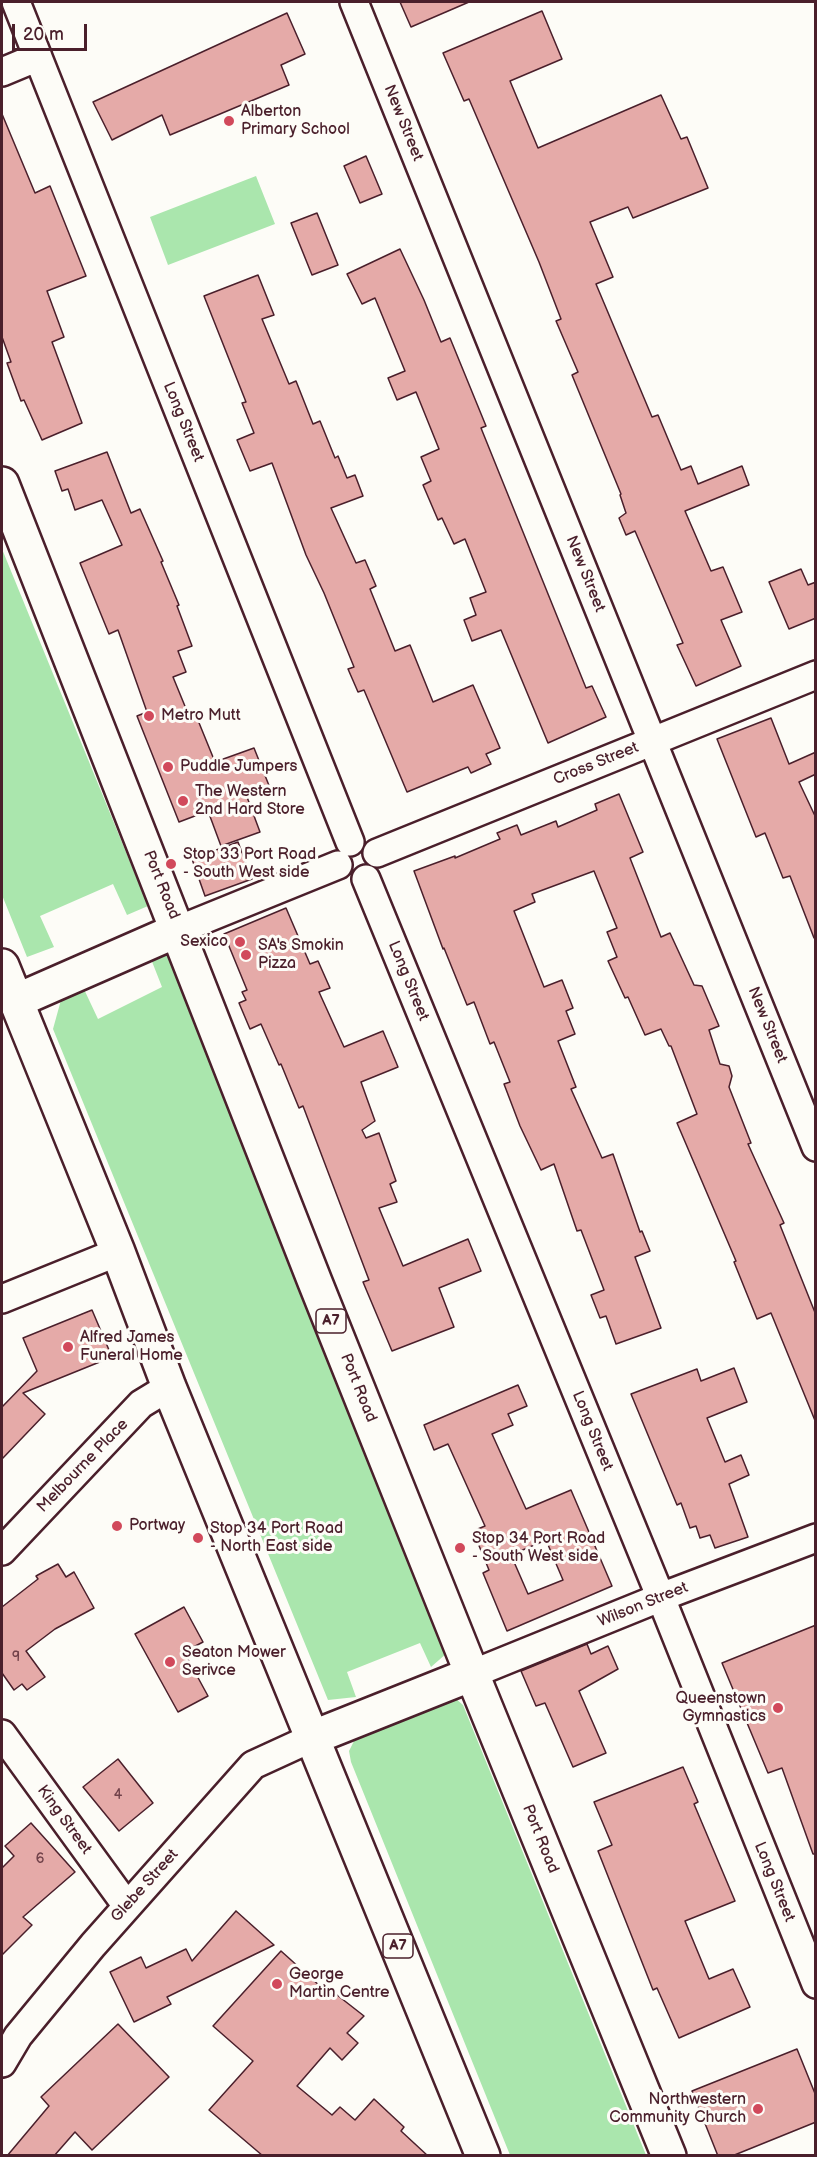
<!DOCTYPE html>
<html>
<head>
<meta charset="utf-8">
<style>
  body { margin:0 }
  #map { position:relative; width:817px; height:2157px; overflow:hidden; background:#fdfcf7; font-family:"Balsamiq Sans",sans-serif }
  canvas { display:block }
  .frame { position:absolute; inset:0; border:3px solid #4a1f2b; pointer-events:none }
  .scale { position:absolute; left:12px; top:24px; width:75px; height:27px; box-sizing:border-box; border:3px solid #4a1f2b; border-top:0; padding-left:8px; font-size:18px; line-height:21px; white-space:nowrap; color:#4a1f2b; -webkit-text-stroke:4px #fdfcf7; paint-order:stroke }
</style>
</head>
<body>
<div id="map">
<canvas width="817" height="2157"></canvas>
<div class="frame"></div>
<div class="scale">20 m</div>
</div>
<script>
const c = document.querySelector('canvas').getContext('2d');
c.lineJoin = 'round';
function fill(path, color) { c.fillStyle = color; c.fill(path, 'evenodd'); }
const shape = rows => new Path2D(rows.map(r => 'M' + r).join(''));
function trace(path, color, width, dash) { c.strokeStyle = color; c.lineWidth = width; c.lineCap = dash ? 'butt' : 'round'; c.setLineDash(dash || []); c.stroke(path); }
function drawText(font, color, halo, rows, align = 'center') {
  c.font = font + ' "Balsamiq Sans",sans-serif'; c.lineWidth = 6; c.setLineDash([]); c.textBaseline = 'middle'; c.strokeStyle = halo; c.fillStyle = color; for (const [text, x, y, turn = 0] of rows) {
    c.save(); c.translate(x, y); c.rotate((+turn || 0) * Math.PI / 180); c.textAlign = isNaN(turn) ? turn : align; if (halo) c.strokeText(text, 0, 0); c.fillText(text, 0, 0); c.restore();
  }
}
const green = shape([
  [256,176,275,224,168,265,150,217],
  [2,549,148,906,127,915,113,884,40,916,54,947,27,957,2,895],
  [168,953,447,1653,431,1667,420,1643,347,1672,356,1697,328,1700,53,1029,61,1000,82,985,98,1019,162,987,149,954],
  [445,1698,455,1698,463,1705,646,2155,510,2155,351,1762,349,1751,354,1741]
]);
const building = shape([
  [400,2,469,2,411,27,400,2],
  [542,11,562,59,510,81,538,148,661,95,681,139,687,137,708,188,633,218,628,207,590,222,613,277,596,284,652,417,658,415,681,470,691,466,698,484,742,466,749,485,685,511,711,571,723,567,742,612,721,620,741,666,696,686,677,645,683,643,635,531,626,535,619,518,626,513,620,495,621,494,572,375,578,372,556,321,561,319,539,262,469,99,464,101,443,53,542,11],
  [287,13,305,54,281,65,289,85,170,135,162,115,112,140,93,102,287,13],
  [2,114,35,193,50,186,86,276,47,291,64,337,52,342,82,423,42,440,24,400,21,401,7,363,11,362,2,337,2,114],
  [366,156,382,194,360,203,344,166,366,156],
  [317,213,338,265,312,275,291,223,317,213],
  [400,249,424,300,441,342,450,338,486,426,481,428,586,688,592,686,606,717,548,743,501,630,472,641,464,620,476,615,470,598,486,592,465,539,454,544,442,518,438,520,423,485,431,481,421,457,439,449,416,392,397,400,388,378,405,371,375,298,362,304,347,274,400,249],
  [258,275,274,315,262,319,289,384,296,381,313,424,320,421,335,458,338,456,347,478,355,475,363,496,331,508,356,563,365,560,376,586,370,589,395,651,410,645,433,702,473,685,500,748,486,754,491,764,471,773,468,767,407,792,364,690,358,692,348,669,354,667,324,593,306,555,272,463,250,471,237,440,254,433,242,403,246,402,204,296,258,275],
  [107,452,131,513,140,509,163,561,161,562,179,605,177,606,192,646,178,651,186,672,173,677,189,716,195,713,215,762,254,748,270,788,247,797,260,832,221,846,208,811,179,822,137,716,147,712,118,630,109,634,80,563,122,545,102,500,75,510,68,489,62,491,55,471,107,452],
  [801,569,808,585,816,582,816,618,789,629,769,582,801,569],
  [771,718,789,764,816,752,816,774,799,782,816,818,816,938,814,938,790,876,783,878,765,833,756,837,717,739,771,718],
  [619,794,643,852,630,858,661,937,670,933,694,985,702,986,719,1026,709,1030,720,1064,729,1066,732,1076,729,1087,751,1143,748,1144,784,1223,780,1225,816,1315,816,1423,771,1313,757,1319,734,1262,736,1261,677,1123,697,1114,671,1046,669,1046,661,1029,645,1035,628,997,625,998,608,961,617,957,607,932,617,928,594,871,532,894,535,902,514,911,544,987,562,980,573,1008,566,1011,575,1034,558,1041,576,1087,571,1089,602,1158,613,1154,640,1232,642,1231,650,1251,635,1257,661,1328,616,1344,606,1316,600,1318,591,1295,604,1290,581,1230,577,1231,554,1164,541,1170,520,1126,504,1084,510,1082,494,1042,490,1044,474,1002,467,1005,444,948,443,949,414,871,455,856,455,858,500,839,497,833,517,825,521,835,556,821,558,827,597,810,595,804,619,794],
  [238,842,252,879,205,896,192,859,238,842],
  [286,908,310,964,318,961,330,988,319,992,344,1047,383,1031,398,1067,361,1082,375,1121,362,1130,366,1138,379,1133,396,1181,390,1184,397,1202,379,1208,403,1266,468,1239,481,1271,439,1288,454,1327,392,1351,363,1282,369,1280,303,1106,299,1108,281,1064,279,1065,261,1024,250,1029,239,1003,246,1000,242,992,247,990,224,934,286,908],
  [92,1310,112,1357,23,1393,45,1414,2,1459,2,1407,37,1371,23,1338,92,1310],
  [734,1368,747,1402,707,1418,725,1462,741,1455,749,1475,729,1484,748,1537,715,1548,710,1535,700,1538,696,1526,690,1528,681,1503,677,1505,631,1394,697,1369,701,1381,734,1368],
  [518,1385,527,1406,508,1414,513,1425,492,1434,526,1509,571,1490,612,1586,507,1631,483,1573,489,1570,473,1531,485,1526,448,1444,434,1450,424,1425,518,1385],
  [546,1540,563,1580,528,1594,511,1555,546,1540],
  [58,1564,66,1577,74,1572,94,1608,55,1629,26,1651,45,1677,27,1690,22,1684,14,1690,2,1673,2,1607,38,1579,36,1576,58,1564],
  [184,1607,203,1642,184,1652,208,1696,178,1712,135,1634,184,1607],
  [816,1625,816,1854,813,1854,782,1768,768,1773,722,1663,816,1625],
  [587,1644,591,1654,608,1646,618,1669,579,1691,606,1753,573,1767,545,1703,536,1706,521,1671,587,1644],
  [118,1759,153,1803,119,1831,83,1787,118,1759],
  [683,1767,698,1802,694,1804,735,1901,685,1921,709,1979,733,1969,750,2007,679,2038,657,1988,653,1990,598,1851,612,1845,594,1802,683,1767],
  [31,1823,75,1872,23,1917,32,1925,2,1955,2,1868,14,1856,5,1846,31,1823],
  [236,1911,274,1945,167,1997,171,2004,134,2022,110,1972,141,1957,146,1968,186,1949,192,1961,236,1911],
  [281,1951,321,1987,323,1984,364,2016,347,2033,358,2043,342,2060,330,2048,297,2086,332,2115,340,2107,355,2120,374,2099,404,2127,401,2131,428,2156,263,2156,209,2110,253,2061,213,2026,281,1951],
  [118,2024,169,2077,92,2150,75,2132,54,2156,7,2156,49,2106,41,2097,118,2024],
  [797,2049,816,2096,816,2122,732,2156,718,2156,692,2091,797,2049]
]);
const minor = shape([
  [16,2,350,842],
  [354,2,816,1147],
  [2,72,38,57],
  [377,853,816,675],
  [366,879,661,1598,816,1984],
  [178,930,338,865],
  [2,1299,118,1252],
  [2,1551,141,1404,169,1387],
  [472,1674,674,1592,816,1538],
  [2,1734,127,1906],
  [2,2063,18,2036,93,1945,253,1765,314,1737]
]);
const highway = shape([
  [2,484,315,1282,472,1674,669,2156],
  [2,966,118,1252,169,1387,483,2156],
  [16,1001,178,930],
  [314,1737,472,1674]
]);
const markers = [
  [229,121,6,"#d1495b"],
  [149,716,6,"#d1495b"],
  [168,767,6,"#d1495b"],
  [183,801,6,"#d1495b"],
  [171,864,6,"#d1495b"],
  [240,942,6,"#d1495b"],
  [246,955,6,"#d1495b"],
  [68,1347,6,"#d1495b"],
  [117,1526,6,"#d1495b"],
  [198,1538,6,"#d1495b"],
  [460,1548,6,"#d1495b"],
  [170,1662,6,"#d1495b"],
  [778,1708,6,"#d1495b"],
  [277,1984,6,"#d1495b"],
  [758,2109,6,"#d1495b"]
];
const numberNames = [
  ["9",16,1657],
  ["4",118,1795],
  ["6",40,1859]
];
const shields = [
  [331,1321,30],
  [398,1946,30]
];
const shieldNames = [
  ["A7",331,1321],
  ["A7",398,1946]
];
const poiNames = [
  ["Alberton",241,112],
  ["Primary School",241,130],
  ["Metro Mutt",161,716],
  ["Puddle Jumpers",180,767],
  ["The Western",195,792],
  ["2nd Hard Store",195,810],
  ["Stop 33 Port Road",183,855],
  ["- South West side",183,873],
  ["Sexico",228,942,"right"],
  ["SA's Smokin",258,946],
  ["Pizza",258,964],
  ["Alfred James",80,1338],
  ["Funeral Home",80,1356],
  ["Portway",129,1526],
  ["Stop 34 Port Road",210,1529],
  ["- North East side",210,1547],
  ["Stop 34 Port Road",472,1539],
  ["- South West side",472,1557],
  ["Seaton Mower",182,1653],
  ["Serivce",182,1671],
  ["Queenstown",766,1699,"right"],
  ["Gymnastics",766,1717,"right"],
  ["George",289,1975],
  ["Martin Centre",289,1993],
  ["Northwestern",746,2100,"right"],
  ["Community Church",746,2118,"right"]
];
const streetNames = [
  ["New Street",403,123,68],
  ["Long Street",183,422,68],
  ["New Street",585,574,68],
  ["Cross Street",596,764,-22],
  ["Port Road",161,885,68],
  ["Long Street",408,981,68],
  ["New Street",767,1025,68],
  ["Port Road",358,1388,68],
  ["Long Street",592,1431,68],
  ["Melbourne Place",83,1466,-46],
  ["Wilson Street",643,1605,-22],
  ["King Street",64,1820,54],
  ["Port Road",540,1839,68],
  ["Long Street",774,1882,68],
  ["Glebe Street",145,1886,-48]
];
fill(green, '#aae6ad');
fill(building, '#e5aaa8');
trace(building, '#4a1f2b', 1.5);
trace(minor, '#4a1f2b', 32);
trace(highway, '#4a1f2b', 38);
trace(minor, '#fdfcf7', 27);
trace(highway, '#fdfcf7', 33);
for (const [x, y, r, color] of markers) { const dot = new Path2D(); dot.arc(x, y, r, 0, 2 * Math.PI); c.fillStyle = color; c.fill(dot); trace(dot, '#fdfcf7', 2); }
drawText('14px', '#71424a', null, numberNames);
for (const [x, y, w] of shields) { const box = new Path2D(); box.roundRect(x - w / 2, y - 12, w, 24, 4.5); c.fillStyle = '#fdfcf7'; c.fill(box); trace(box, '#4a1f2b', 1.5); }
drawText('bold 15px', '#4a1f2b', null, shieldNames);
drawText('16px', '#4a1f2b', '#fdfcf7', poiNames, 'left');
drawText('16px', '#4a1f2b', '#fdfcf7', streetNames);
</script>
</body>
</html>
